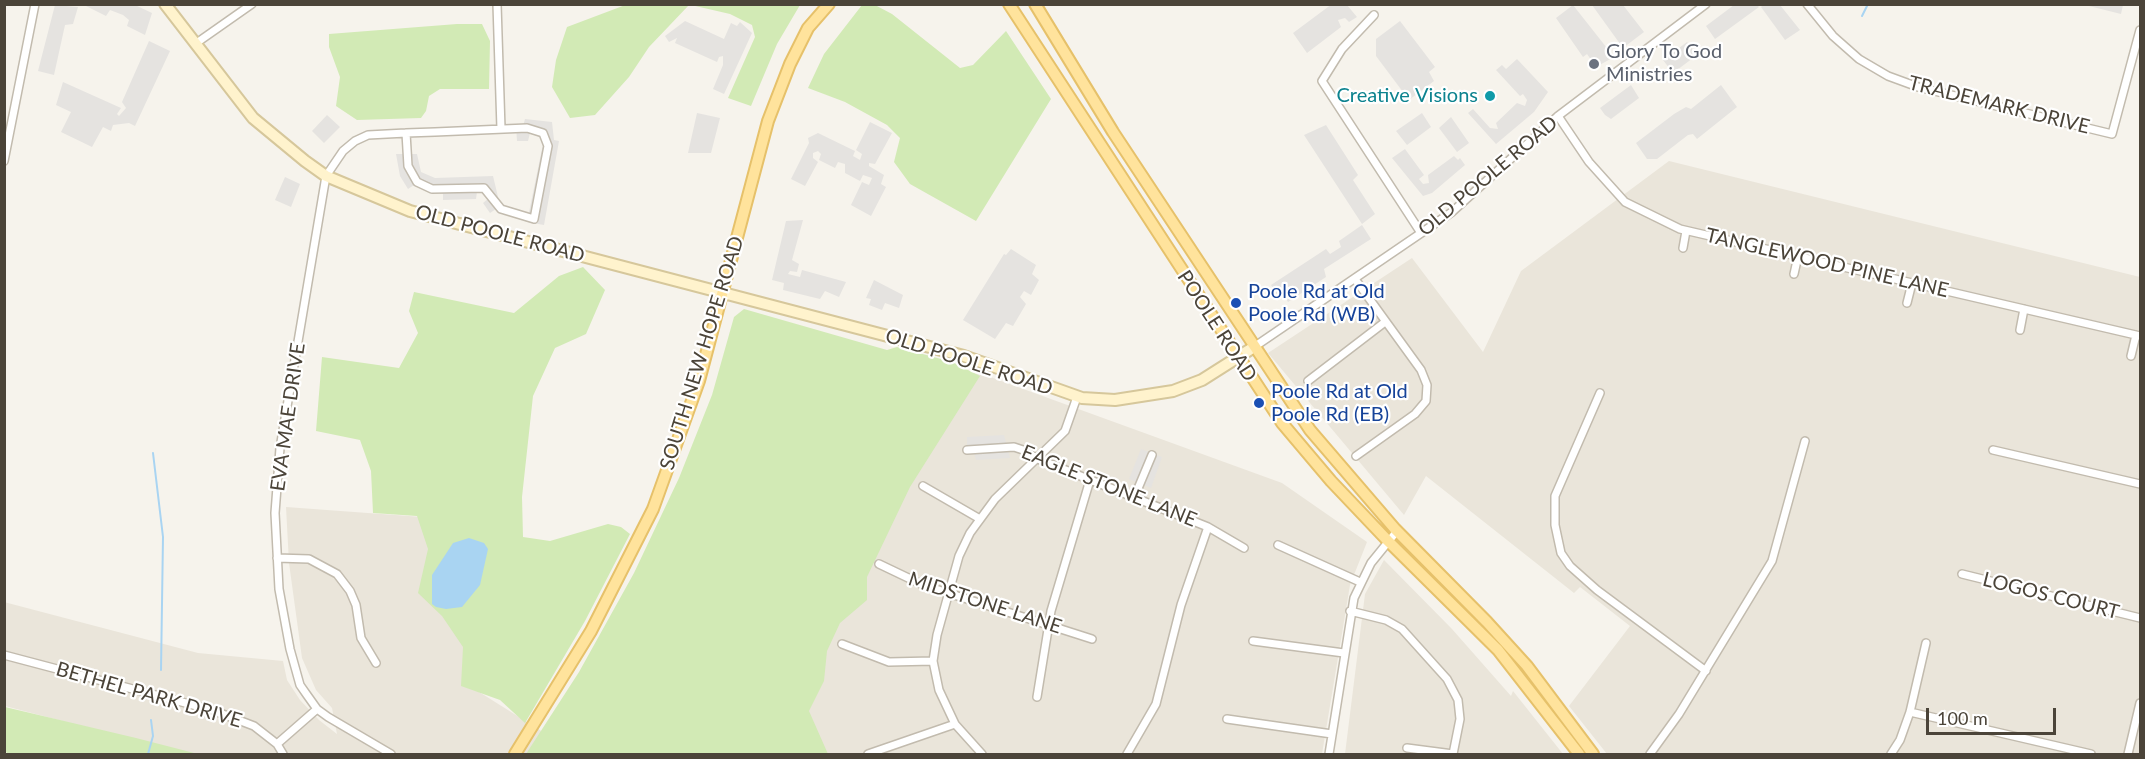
<!DOCTYPE html>
<html>
<head>
<meta charset="utf-8">
<style>
  body { margin:0 }
  #map { position:relative; width:2145px; height:759px; overflow:hidden; background:#f6f3ec; font-family:Lato,sans-serif }
  canvas { display:block }
  .frame { position:absolute; inset:0; border:6px solid #4b4439; pointer-events:none }
  .scale { position:absolute; left:1926px; top:708px; width:130px; height:27px; box-sizing:border-box; border:3px solid #4b4439; border-top:0; padding-left:8px; font-size:18px; line-height:21px; white-space:nowrap; color:#4b4439; -webkit-text-stroke:4px #fff; paint-order:stroke }
</style>
</head>
<body>
<div id="map">
<canvas width="2145" height="759"></canvas>
<div class="frame"></div>
<div class="scale">100 m</div>
</div>
<script>
const c = document.querySelector('canvas').getContext('2d');
c.lineJoin = 'round';
function fill(path, color) { c.fillStyle = color; c.fill(path, 'evenodd'); }
const shape = rows => new Path2D(rows.map(r => 'M' + r).join(''));
function trace(path, color, width, dash) { c.strokeStyle = color; c.lineWidth = width; c.lineCap = dash ? 'butt' : 'round'; c.setLineDash(dash || []); c.stroke(path); }
function drawText(font, color, halo, rows, align = 'center') {
  c.font = font + ' Lato,sans-serif'; c.lineWidth = 4.5; c.setLineDash([]); c.textBaseline = 'middle'; c.strokeStyle = halo; c.fillStyle = color; for (const [text, x, y, turn = 0] of rows) {
    c.save(); c.translate(x, y); c.rotate((+turn || 0) * Math.PI / 180); c.textAlign = isNaN(turn) ? turn : align; if (halo) c.strokeText(text, 0, 0); c.fillText(text, 0, 0); c.restore();
  }
}
const residential = shape([
  [1669,161,2140,277,2140,754,1607,754,1569,706,1630,626,1580,587,1574,593,1426,476,1404,515,1268,353,1412,258,1483,352,1521,271],
  [971,370,1282,483,1367,542,1350,585,1322,754,745,754],
  [286,507,504,523,476,690,578,754,188,754,5,706,4,602,198,653,283,661,287,680,300,700,319,720,337,734,332,708,316,690,302,658,289,563],
  [1384,560,1452,629,1511,696,1513,691,1563,754,1345,754,1365,594]
]);
const green = shape([
  [628,4,689,5,649,47,629,77,595,115,570,118,552,87,556,60,567,27],
  [691,5,800,5,777,44,751,106,728,98,755,37,752,25,730,14],
  [875,5,892,14,960,68,973,65,1006,31,1051,99,976,221,910,184,894,162,900,138,887,125,845,102,808,88,824,54,862,5],
  [457,24,482,24,490,41,489,89,440,89,429,96,426,111,421,118,357,120,336,106,340,77,329,47,329,34],
  [583,267,605,290,586,334,555,348,533,396,522,497,523,537,550,541,608,524,621,527,630,534,585,621,525,723,500,700,461,686,463,647,442,616,418,593,428,549,417,516,373,513,371,471,360,440,316,431,322,357,399,368,418,333,409,311,414,292,514,313,559,276],
  [744,309,887,350,897,347,952,362,980,376,910,487,867,577,867,600,840,623,827,651,824,681,809,711,828,754,526,754,579,672,634,573,679,478,712,395,734,317],
  [5,707,136,738,198,754,8,754,5,751]
]);
const parking = shape([
  [82,4,135,5,152,13,145,35,127,26,129,20,123,15,110,10,106,16],
  [1332,4,1347,5,1357,17,1349,22,1345,18,1338,20,1341,27,1307,53,1293,33],
  [55,5,78,7,73,24,65,25,54,75,38,71],
  [1573,5,1614,57,1596,67,1587,54,1583,57,1556,18],
  [1592,5,1623,5,1644,32,1623,48],
  [1734,5,1757,5,1759,7,1715,39,1706,26],
  [1763,5,1780,5,1800,30,1785,40,1761,7],
  [2085,5,2123,4,2123,5,2121,14],
  [685,21,724,39,731,23,737,26,740,22,752,33,724,94,713,89,723,65,723,56,719,57,717,62,675,43,677,38,669,42,665,36],
  [1400,21,1435,67,1429,72,1434,81,1409,100,1376,56,1376,39],
  [149,41,170,51,135,126,129,123,113,125,111,131,103,127,92,147,61,132,71,112,56,105,63,82,121,108,117,114,119,116,126,108,122,102],
  [1687,42,1697,55,1673,73,1663,60],
  [1517,59,1548,92,1534,112,1496,144,1468,113,1473,109,1490,128,1498,129,1496,123,1517,103,1525,106,1527,100,1523,94,1520,96,1496,70,1502,65,1506,69],
  [1631,85,1639,98,1611,119,1605,115,1600,108],
  [1721,85,1737,107,1697,139,1693,134,1688,135,1657,159,1647,159,1636,143,1674,114,1686,107,1691,109],
  [697,113,720,118,711,153,688,153],
  [1422,113,1431,127,1407,145,1396,131],
  [327,115,340,127,324,143,312,131],
  [1451,117,1469,143,1457,152,1439,128],
  [525,119,552,122,554,140,559,141,544,225,527,222,543,144,539,137,533,134,530,133,528,141,517,141,516,126,523,126],
  [870,122,892,133,875,164,869,163,869,166,884,175,881,184,886,187,871,216,851,205,862,182,869,185,872,178,863,175,860,181,845,173,845,164,838,162,835,168,819,160,821,154,818,151,813,153,813,158,818,162,805,186,791,179,809,143,808,138,818,133,855,151,853,156,860,160,862,154,856,150],
  [1326,125,1358,175,1353,180,1375,214,1362,224,1304,135],
  [1405,149,1424,175,1419,179,1423,184,1429,183,1428,175,1454,156,1458,160,1460,158,1465,165,1432,193,1423,196,1392,158],
  [396,154,417,154,421,172,435,178,493,176,499,201,496,209,490,213,483,203,489,198,480,192,477,192,476,199,443,200,443,194,414,185,408,189,400,176],
  [285,177,300,184,291,207,275,200],
  [803,220,792,260,799,264,797,272,790,271,788,274,800,277,802,270,846,282,839,297,825,291,820,299,783,290,784,283,772,280,786,221],
  [1362,225,1371,239,1324,269,1326,277,1288,302,1285,297,1280,299,1271,285,1326,249,1330,254,1341,247,1339,241],
  [1011,249,1036,265,1032,274,1039,280,1031,295,1024,291,1020,297,1026,304,1013,326,1006,323,995,339,963,320,1004,254,1006,255],
  [874,280,903,295,899,308,885,303,882,310,869,305,871,299,866,298],
  [1004,435,1010,458,976,460,974,453,967,454,967,437],
  [1141,449,1162,457,1151,488,1129,479]
]);
const water = shape([
  [469,538,484,543,488,549,480,585,462,607,446,609,436,607,432,604,432,575,453,543]
]);
const stream = shape([
  [1862,16,1868,4],
  [153,453,163,537,161,670],
  [148,754,153,736,151,720]
]);
const street = shape([
  [497,4,501,129],
  [1807,4,1833,36,1859,59,1888,76,1918,87,2112,134,2140,30],
  [1374,15,1342,49,1322,81,1421,233],
  [195,44,252,4],
  [1558,116,1589,162,1625,202,1680,229,2140,336],
  [4,161,35,4],
  [1683,248,1686,231],
  [1794,274,1798,256],
  [1355,279,1421,370,1427,385,1426,401,1415,414,1356,456],
  [1907,303,1912,283],
  [2020,330,2024,309],
  [1254,347,1452,212,1558,116,1706,4],
  [2131,356,2136,335],
  [1308,381,1385,322],
  [1600,393,1555,496,1555,525,1561,553,1570,566,1597,590,1706,671],
  [967,450,1014,447,1023,450,1038,459,1208,527,1244,548],
  [1993,450,2140,484],
  [923,486,980,519],
  [1134,498,1152,455],
  [1278,545,1360,582],
  [277,558,309,559,337,574,350,591,356,605,361,638,376,663],
  [879,564,923,585,1092,639],
  [1962,574,2140,618],
  [1350,611,1386,620,1402,629,1447,679,1458,700,1460,719,1453,754],
  [1253,641,1344,653],
  [842,644,889,662,933,661],
  [4,655,212,710,254,726,277,744,283,754],
  [1037,697,1051,611,1090,480],
  [1910,712,2091,754],
  [1227,719,1332,734],
  [277,744,317,709],
  [1407,748,1453,754],
  [391,754,328,717,317,709,307,695,300,685,290,649,279,589,275,513,280,448,326,176,343,151,355,141,368,135,406,133,435,132,527,128,543,133,548,146,534,219,501,209,484,188,432,189,417,182,408,166,406,133],
  [868,754,955,724],
  [982,754,955,724,939,690,933,661,937,635,959,556,970,533,995,499,1065,431,1077,397],
  [1127,754,1156,704,1181,605,1208,527],
  [1329,754,1354,598,1371,563,1397,531],
  [1650,754,1679,714,1772,561,1805,441],
  [1891,754,1900,740,1910,712,1926,643],
  [2128,754,2140,703]
]);
const secondary = shape([
  [165,4,253,118,305,161,326,176,410,211,964,356,1082,398,1115,400,1173,391,1202,380,1254,347]
]);
const primary = shape([
  [1009,4,1282,423,1331,481,1388,541,1498,650,1579,754],
  [1035,4,1113,132,1310,430,1395,529,1487,622,1527,666,1593,754],
  [515,754,591,631,653,509,699,381,768,121,790,64,808,28,829,4]
]);
const markers = [
  [1594,64,6,"#6b7280"],
  [1490,96,6,"#0f9aa8"],
  [1236,303,6,"#1a4fb4"],
  [1259,403,6,"#1a4fb4"]
];
const worshipNames = [
  ["Glory To God",1606,52],
  ["Ministries",1606,75]
];
const cultureNames = [
  ["Creative Visions",1478,96]
];
const streetNames = [
  ["TRADEMARK DRIVE",1999,105,14],
  ["OLD POOLE ROAD",1488,176,-40],
  ["OLD POOLE ROAD",500,234,15],
  ["TANGLEWOOD PINE LANE",1827,263,13],
  ["POOLE ROAD",1217,326,57],
  ["SOUTH NEW HOPE ROAD",702,353,-73],
  ["OLD POOLE ROAD",969,362,18],
  ["EVA MAE DRIVE",288,417,-82],
  ["EAGLE STONE LANE",1109,486,22],
  ["LOGOS COURT",2051,596,14],
  ["MIDSTONE LANE",985,603,18],
  ["BETHEL PARK DRIVE",149,695,16]
];
const transitNames = [
  ["Poole Rd at Old",1248,292],
  ["Poole Rd (WB)",1248,315],
  ["Poole Rd at Old",1271,392],
  ["Poole Rd (EB)",1271,415]
];
fill(residential, '#eae5da');
fill(green, '#d2eab5');
fill(parking, '#e5e3e0');
fill(water, '#a9d4f2');
trace(stream, '#a9d4f2', 2);
trace(street, '#c2bbae', 10);
trace(secondary, '#d6c79b', 14);
trace(primary, '#e6c16a', 14);
trace(street, '#fff', 7);
trace(secondary, '#fff3cd', 10);
trace(primary, '#ffe39c', 10);
for (const [x, y, r, color] of markers) { const dot = new Path2D(); dot.arc(x, y, r, 0, 2 * Math.PI); c.fillStyle = color; c.fill(dot); trace(dot, '#fff', 2); }
drawText('20px', '#5b616d', '#fff', worshipNames, 'left');
drawText('20px', '#0d838f', '#fff', cultureNames, 'right');
drawText('20px', '#4b4439', '#fff', streetNames);
drawText('20px', '#164399', '#fff', transitNames, 'left');
</script>
</body>
</html>
